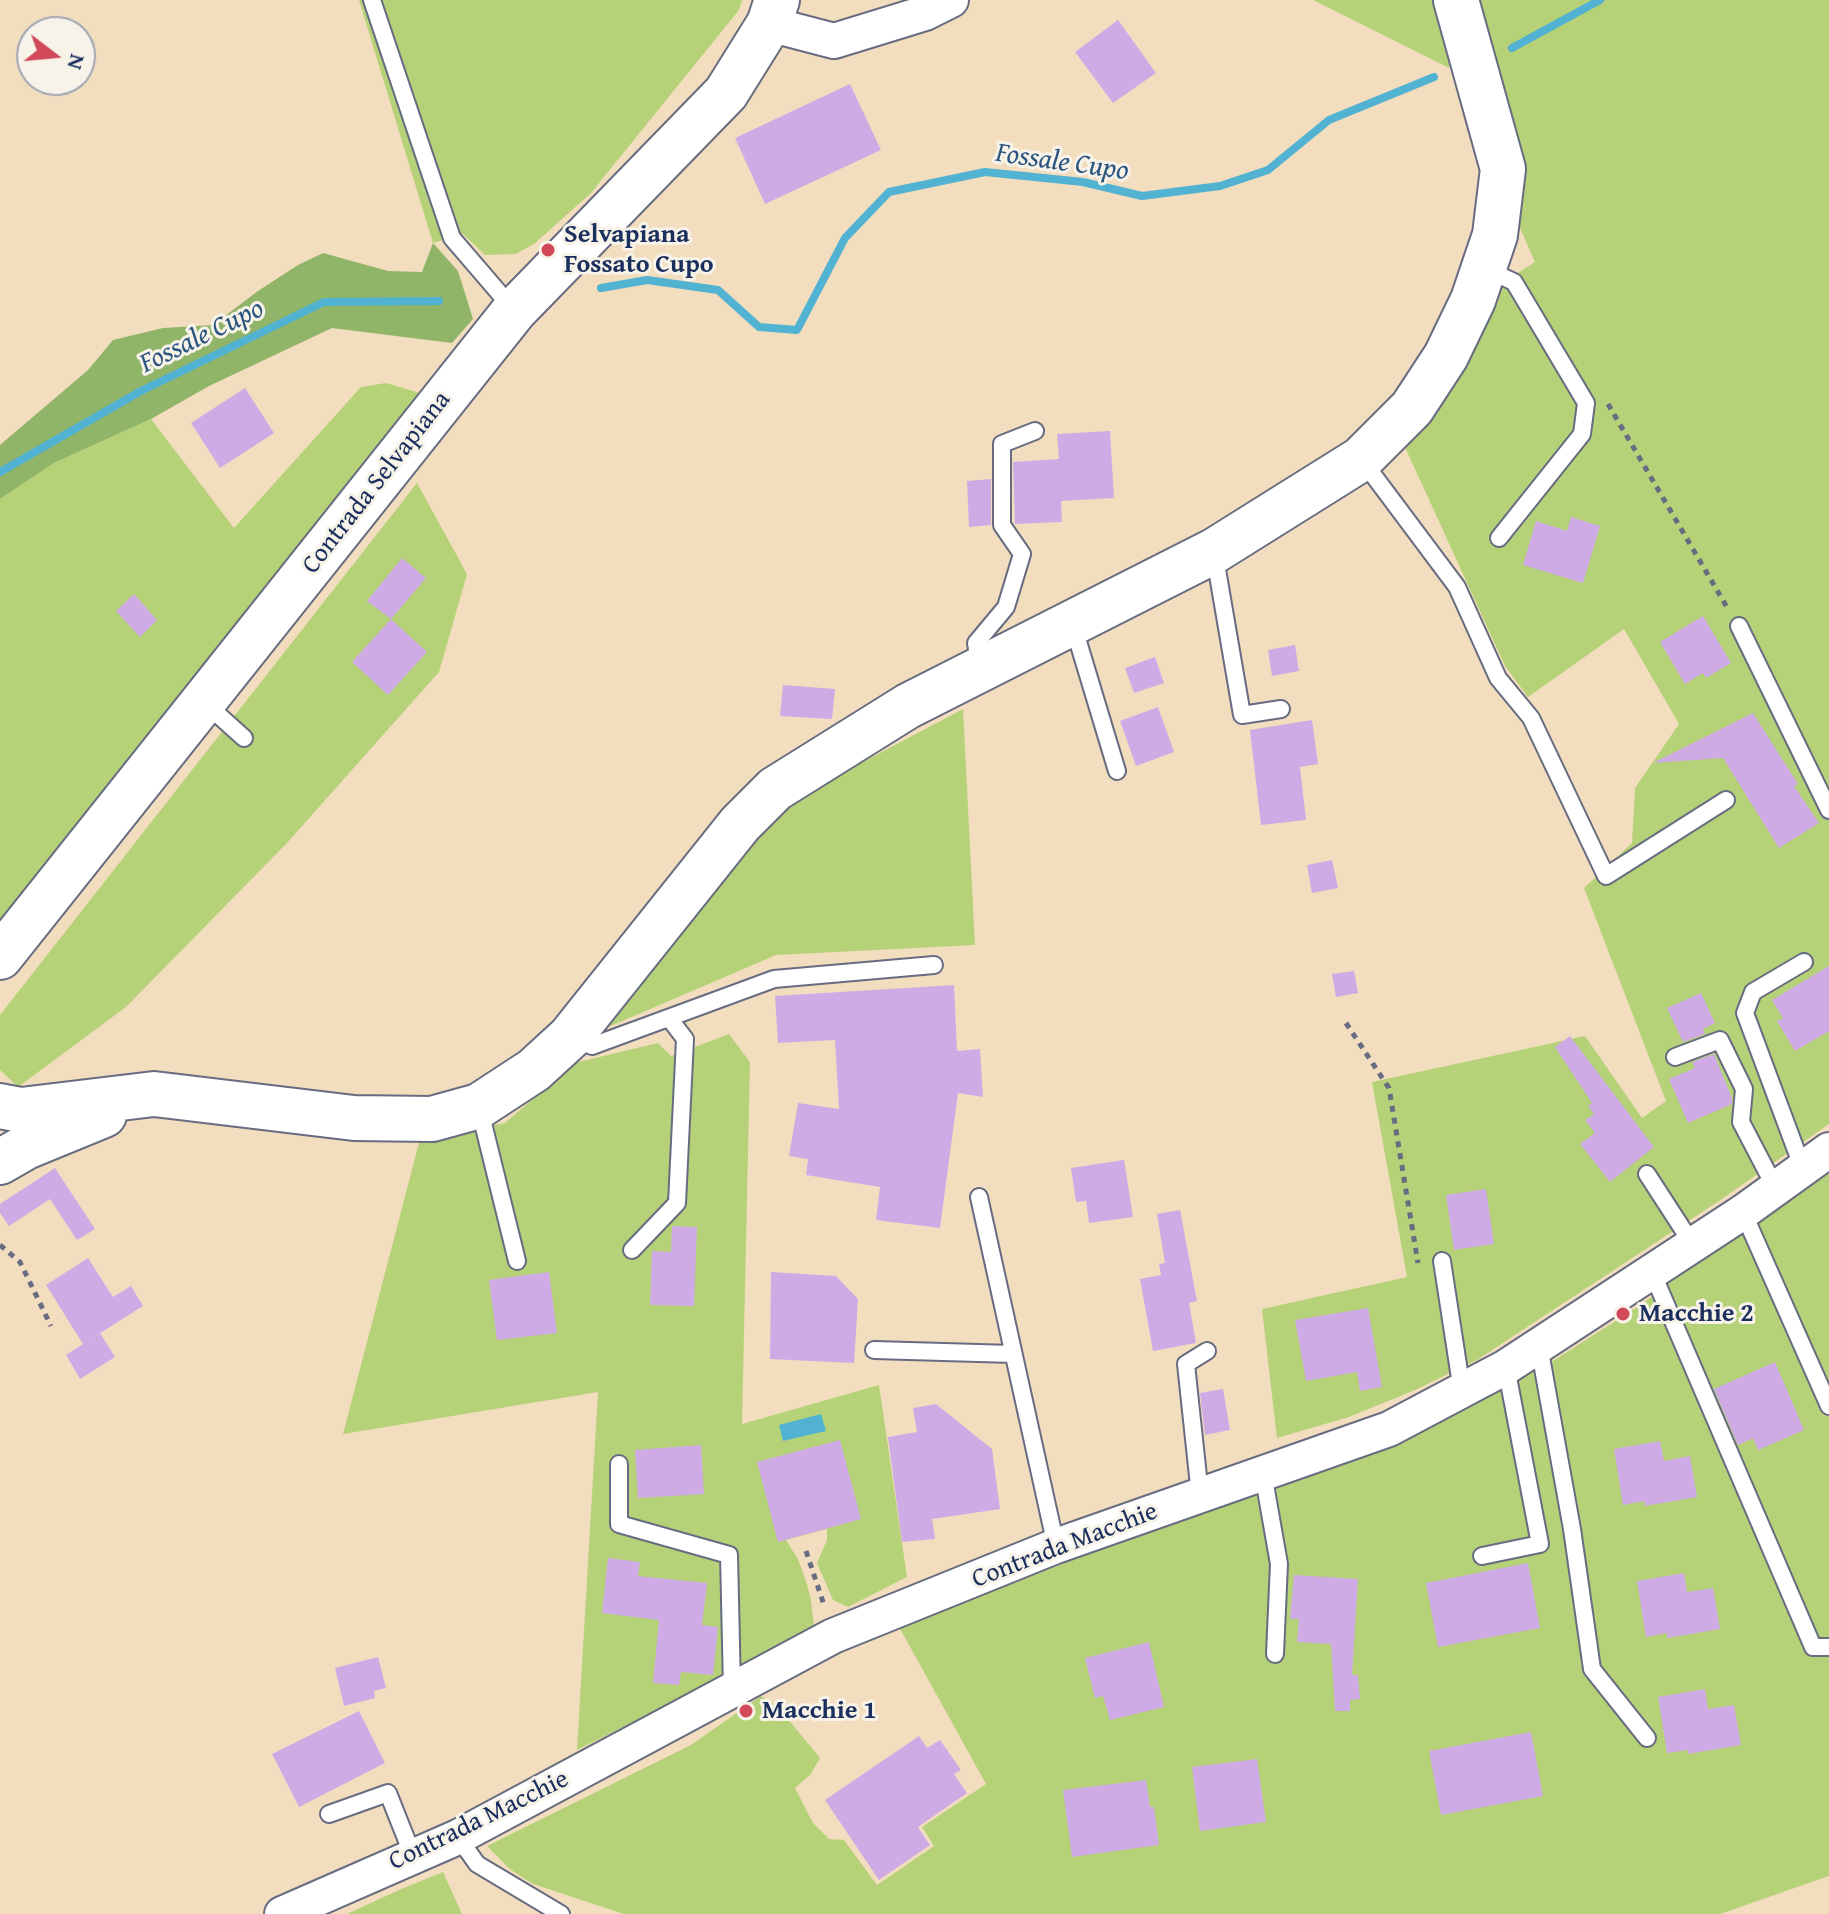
<!DOCTYPE html>
<html>
<head>
<meta charset="utf-8">
<style>
  body { margin:0 }
  #map { position:relative; width:1829px; height:1914px; overflow:hidden; background:#f3ddbf; font-family:"Gentium Book Plus",serif }
  canvas { display:block }
  .north { position:absolute; left:16px; top:16px; width:80px; height:80px; box-sizing:border-box; background:#f7f3e8; border:2px solid #9fa5b1; border-radius:50%; rotate:106deg; font-size:22px; font-weight:700; line-height:32px; text-align:center; color:#1b2f5e }
  .north::after { content:''; display:block; margin:auto; width:28px; height:36px; background:#d1495b; clip-path:polygon(50% 0,100% 100%,50% 72%,0 100%) }
</style>
</head>
<body>
<div id="map">
<canvas width="1829" height="1914"></canvas>
<div class="north">N</div>
</div>
<script>
const c = document.querySelector('canvas').getContext('2d');
c.lineJoin = 'round';
function fill(path, color) { c.fillStyle = color; c.fill(path, 'evenodd'); }
const shape = rows => new Path2D(rows.map(r => 'M' + r).join(''));
function trace(path, color, width, dash) { c.strokeStyle = color; c.lineWidth = width; c.lineCap = dash ? 'butt' : 'round'; c.setLineDash(dash || []); c.stroke(path); }
function drawText(font, color, halo, rows, align = 'center') {
  c.font = font + ' "Gentium Book Plus",serif'; c.lineWidth = 6; c.setLineDash([]); c.textBaseline = 'middle'; c.strokeStyle = halo; c.fillStyle = color; for (const [text, x, y, turn = 0] of rows) {
    c.save(); c.translate(x, y); c.rotate((+turn || 0) * Math.PI / 180); c.textAlign = isNaN(turn) ? turn : align; if (halo) c.strokeText(text, 0, 0); c.fillText(text, 0, 0); c.restore();
  }
}
const green = shape([
  [359,0,742,0,739,10,591,193,534,244,516,254,485,255,463,234,433,243],
  [1313,0,1441,0,1450,30,1449,68],
  [1477,0,1829,0,1829,1124,1719,1201,1477,1360,1415,1390,1349,1417,1277,1438,1262,1309,1407,1277,1372,1082,1585,1036,1642,1118,1666,1101,1584,888,1632,843,1635,788,1679,724,1624,629,1528,697,1505,666,1404,445,1496,287,1535,262,1516,219,1524,169],
  [386,383,420,393,116,784,0,922,0,499,54,463,151,419,234,528,361,387],
  [417,483,467,574,439,672,287,843,126,1007,18,1087,0,1070,0,1015],
  [963,709,975,945,776,955,592,1034,719,875,795,798],
  [729,1034,750,1062,742,1424,879,1385,907,1577,848,1607,833,1600,817,1563,827,1540,827,1529,786,1540,798,1559,806,1581,811,1600,814,1626,744,1667,577,1750,598,1392,343,1434,420,1139,505,1123,574,1063,658,1043,671,1056],
  [1829,1170,1829,1876,1720,1914,624,1914,533,1884,511,1870,487,1846,691,1745,761,1696,778,1707,820,1758,810,1775,795,1788,813,1823,829,1839,844,1840,877,1885,934,1846,922,1827,986,1784,899,1627,993,1584,1012,1584,1212,1504,1420,1430,1492,1395,1556,1359,1642,1304,1735,1233],
  [443,1872,462,1914,347,1914,399,1890]
]);
const forest = shape([
  [433,243,458,271,473,319,452,343,332,328,209,386,151,419,54,463,0,499,0,445,88,370,113,340,163,328,213,325,258,291,298,265,323,253,388,271,422,272]
]);
const water = shape([
  [821,1414,826,1431,783,1441,779,1425]
]);
const stream = shape([
  [1512,48,1600,0],
  [601,288,647,280,718,290,759,327,797,330,845,238,889,192,985,172,1083,182,1142,196,1220,186,1268,170,1329,120,1434,77],
  [0,472,141,391,324,302,439,301]
]);
const building = shape([
  [1118,20,1156,73,1113,103,1075,52],
  [850,84,881,150,765,204,735,138],
  [245,388,274,433,220,468,191,423],
  [1110,431,1114,498,1061,501,1062,522,1015,524,1013,462,1059,459,1057,434],
  [991,479,991,525,969,527,967,481],
  [1571,517,1600,526,1583,583,1523,565,1536,521,1567,531],
  [402,558,426,578,391,619,367,601],
  [134,594,157,620,140,637,116,611],
  [1703,616,1731,663,1706,678,1703,673,1685,684,1660,642],
  [391,619,427,652,388,695,352,662],
  [1295,645,1299,671,1272,676,1268,650],
  [1155,657,1164,683,1134,693,1125,668],
  [783,685,835,689,832,719,780,716],
  [1158,707,1174,752,1136,766,1120,721],
  [1753,713,1798,784,1794,786,1819,823,1779,848,1723,758,1653,763],
  [1312,720,1318,764,1300,767,1306,820,1261,825,1250,730],
  [1332,860,1338,888,1312,893,1307,865],
  [1829,966,1829,1031,1795,1051,1777,1021,1783,1018,1772,1000],
  [1354,971,1358,993,1336,997,1332,974],
  [954,985,957,1051,980,1049,983,1097,958,1093,940,1228,876,1220,880,1187,806,1175,808,1159,789,1156,798,1103,839,1109,835,1040,778,1043,775,996],
  [1701,993,1715,1023,1703,1029,1705,1034,1683,1042,1667,1008],
  [1570,1036,1654,1147,1610,1182,1580,1144,1595,1133,1585,1120,1594,1114,1588,1106,1592,1103,1555,1047],
  [1714,1054,1732,1098,1732,1104,1688,1123,1669,1079,1695,1068,1692,1062],
  [1124,1160,1133,1217,1089,1223,1086,1201,1076,1202,1071,1168],
  [55,1168,95,1229,77,1240,50,1199,9,1226,0,1213,0,1204],
  [1486,1189,1494,1244,1454,1250,1446,1195],
  [1180,1210,1197,1301,1189,1303,1196,1343,1153,1351,1140,1279,1161,1275,1159,1264,1165,1263,1157,1214],
  [672,1226,697,1227,694,1306,650,1305,652,1251,671,1252],
  [88,1258,113,1297,131,1286,143,1306,83,1344,46,1285],
  [549,1272,557,1333,497,1340,489,1280],
  [771,1272,836,1276,858,1299,854,1363,770,1359],
  [1368,1308,1382,1387,1360,1391,1357,1372,1306,1381,1295,1320],
  [100,1333,115,1357,80,1379,66,1355],
  [1775,1362,1804,1430,1758,1450,1753,1438,1738,1445,1714,1389],
  [1223,1389,1230,1430,1205,1435,1200,1393],
  [936,1404,992,1449,1000,1509,932,1519,935,1539,902,1542,888,1437,917,1432,913,1408],
  [840,1440,861,1519,778,1542,757,1462],
  [1660,1441,1664,1461,1690,1456,1697,1497,1645,1506,1644,1501,1623,1505,1614,1449],
  [701,1445,704,1494,638,1498,635,1450],
  [608,1558,640,1562,638,1576,707,1583,702,1625,718,1627,713,1675,681,1672,679,1685,653,1683,659,1620,602,1613],
  [1528,1563,1540,1628,1438,1647,1426,1583],
  [1684,1573,1687,1592,1713,1588,1720,1629,1667,1638,1667,1633,1646,1637,1637,1581],
  [1294,1575,1358,1579,1352,1675,1358,1675,1360,1699,1350,1700,1350,1711,1335,1711,1331,1644,1297,1642,1299,1619,1290,1619],
  [1149,1642,1164,1707,1110,1720,1103,1696,1095,1698,1085,1658],
  [378,1657,386,1688,374,1691,375,1698,344,1706,335,1668],
  [1705,1689,1708,1709,1734,1705,1741,1745,1688,1754,1688,1750,1667,1753,1658,1697],
  [359,1711,385,1763,299,1807,272,1754],
  [1531,1732,1543,1796,1441,1815,1429,1751],
  [919,1736,927,1748,940,1740,961,1770,954,1774,967,1793,918,1827,930,1845,879,1880,825,1800],
  [1257,1759,1266,1822,1200,1831,1192,1767],
  [1146,1780,1150,1807,1154,1807,1159,1845,1072,1857,1063,1790]
]);
const path = shape([
  [1608,404,1728,609],
  [1346,1023,1389,1088,1418,1263],
  [0,1245,20,1262,51,1326],
  [806,1551,825,1608]
]);
const lane = shape([
  [372,0,452,238,513,309],
  [1486,269,1514,282,1586,403,1582,434,1499,538],
  [1362,460,1457,587,1498,678,1531,718,1606,876,1726,800],
  [1214,552,1242,715,1281,709],
  [1073,625,1117,771],
  [1739,626,1829,810],
  [980,669,976,643,1006,607,1022,554,1002,525,1002,444,1035,431],
  [205,703,244,738],
  [572,1038,592,1046,774,979,934,965],
  [1675,1057,1720,1040,1744,1089,1741,1122,1776,1189],
  [479,1107,517,1261],
  [1803,1169,1745,1013,1753,992,1804,962],
  [1647,1174,1693,1245],
  [979,1197,1056,1546],
  [1743,1212,1829,1406],
  [632,1250,677,1203,685,1039,669,1018],
  [1442,1261,1462,1391],
  [1652,1272,1813,1647,1829,1647],
  [1539,1346,1572,1529,1592,1669,1647,1738],
  [874,1350,1013,1354],
  [619,1464,619,1524,729,1555,732,1689],
  [1263,1473,1279,1564,1275,1654],
  [1200,1495,1186,1364,1207,1351],
  [1482,1556,1540,1544,1506,1367],
  [329,1814,388,1793,413,1856],
  [458,1837,477,1864,561,1914]
]);
const street = shape([
  [769,24,834,41,925,13,951,0],
  [282,1914,458,1837,833,1636,1056,1546,1389,1429,1506,1367,1743,1212,1829,1150]
]);
const secondary = shape([
  [0,957,514,311,726,93,769,24,777,0],
  [0,1106,21,1110,154,1094,354,1118,432,1119,479,1106,534,1070,570,1037,740,824,775,789,908,706,1214,551,1361,459,1412,408,1446,356,1473,300,1495,235,1503,169,1456,0],
  [0,1162,26,1147,104,1115]
]);
const markers = [
  [548,250,8,"#d1495b"],
  [1623,1314,8,"#d1495b"],
  [746,1711,8,"#d1495b"]
];
const poiNames = [
  ["Selvapiana",564,235],
  ["Fossato Cupo",564,265],
  ["Macchie 2",1639,1314],
  ["Macchie 1",762,1711]
];
const streetNames = [
  ["Contrada Selvapiana",377,483,-52],
  ["Contrada Macchie",1065,1546,-21],
  ["Contrada Macchie",479,1821,-26]
];
const waterNames = [
  ["Fossale Cupo",1062,163,8],
  ["Fossale Cupo",202,337,-26]
];
fill(green, '#b6d278');
fill(forest, '#90b468');
fill(water, '#52b2d1');
trace(stream, '#52b2d1', 8);
fill(building, '#cfabe6');
trace(lane, '#676c80', 20);
trace(street, '#676c80', 38);
trace(secondary, '#676c80', 48);
trace(path, '#676c80', 5, [6, 6]);
trace(lane, '#fff', 16);
trace(street, '#fff', 34);
trace(secondary, '#fff', 44);
for (const [x, y, r, color] of markers) { const dot = new Path2D(); dot.arc(x, y, r, 0, 2 * Math.PI); c.fillStyle = color; c.fill(dot); trace(dot, '#f7f3e8', 3); }
drawText('bold 26px', '#1b2f5e', '#f7f3e8', poiNames, 'left');
drawText('26px', '#1b2f5e', '#f7f3e8', streetNames);
drawText('italic 28px', '#2c5680', '#f7f3e8', waterNames);
</script>
</body>
</html>
